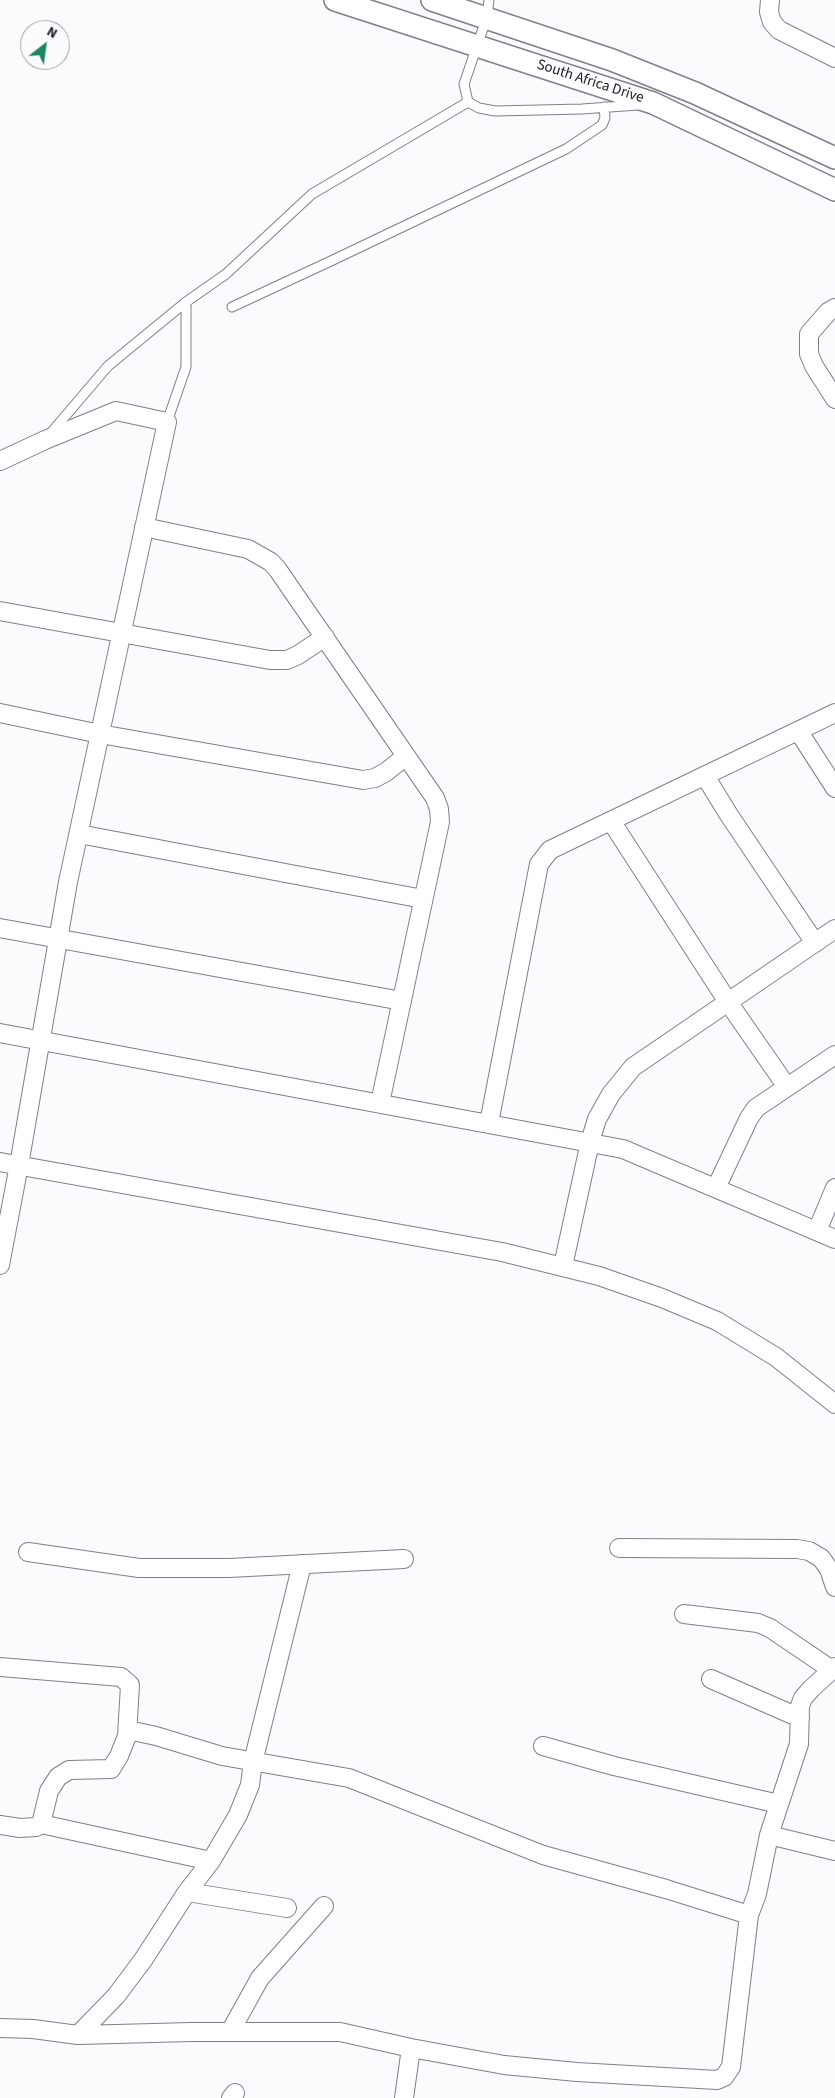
<!DOCTYPE html>
<html>
<head>
<meta charset="utf-8">
<style>
  body { margin:0 }
  #map { position:relative; width:835px; height:2098px; overflow:hidden; background:#fbfbfe; font-family:"Source Sans 3",sans-serif }
  canvas { display:block }
  .north { position:absolute; left:20px; top:20px; width:50px; height:50px; box-sizing:border-box; background:#fbfbfe; border:1px solid #a1a1a5; border-radius:50%; rotate:30deg; font-size:14px; font-weight:700; line-height:20px; text-align:center; color:#1b1b20 }
  .north::after { content:''; display:block; margin:auto; width:18px; height:22px; background:#1b8662; clip-path:polygon(50% 0,100% 100%,50% 72%,0 100%) }
</style>
</head>
<body>
<div id="map">
<canvas width="835" height="2098"></canvas>
<div class="north">N</div>
</div>
<script>
const c = document.querySelector('canvas').getContext('2d');
c.lineJoin = 'round';
const shape = rows => new Path2D(rows.map(r => 'M' + r).join(''));
function trace(path, color, width, dash) { c.strokeStyle = color; c.lineWidth = width; c.lineCap = dash ? 'butt' : 'round'; c.setLineDash(dash || []); c.stroke(path); }
function drawText(font, color, halo, rows, align = 'center') {
  c.font = font + ' "Source Sans 3",sans-serif'; c.lineWidth = 5; c.setLineDash([]); c.textBaseline = 'middle'; c.strokeStyle = halo; c.fillStyle = color; for (const [text, x, y, turn = 0] of rows) {
    c.save(); c.translate(x, y); c.rotate((+turn || 0) * Math.PI / 180); c.textAlign = isNaN(turn) ? turn : align; if (halo) c.strokeText(text, 0, 0); c.fillText(text, 0, 0); c.restore();
  }
}
const service = shape([
  [489,0,487,17,464,84,468,102,479,108,495,111,582,109,638,105],
  [232,307,333,260,566,149,602,125,605,118,604,107],
  [167,422,186,367,186,302],
  [50,434,108,366,186,302,226,274,312,194,468,102]
]);
const minor = shape([
  [770,0,769,12,772,22,779,30,835,58],
  [835,308,828,312,809,334,809,354,814,366,835,399],
  [0,461,45,440,116,411,167,422,68,882,19,1165,0,1265],
  [144,527,248,549,271,562,278,570,435,798,439,809,440,822,380,1103],
  [0,611,270,660,287,660,298,655,325,637],
  [0,713,100,734,363,780,375,778,386,772,406,756],
  [799,732,835,788],
  [705,776,729,815,815,943],
  [611,821,728,1002,787,1087],
  [79,834,423,899],
  [0,928,402,1001],
  [0,1033,623,1149,835,1239],
  [489,1123,539,864,550,850,835,713],
  [0,1162,502,1252,599,1276,662,1298,717,1321,776,1357,835,1404],
  [716,1188,749,1118,756,1108,835,1055],
  [817,1231,835,1188],
  [563,1266,590,1142,597,1119,611,1094,633,1067,835,929],
  [619,1548,797,1549,809,1551,821,1558,829,1569,835,1587],
  [28,1552,139,1568,229,1568,404,1559],
  [684,1614,758,1623,770,1628,832,1670],
  [0,1667,121,1677,130,1685,127,1736],
  [711,1679,800,1718],
  [543,1746,614,1766,779,1804],
  [41,1824,211,1861],
  [0,1825,20,1828,36,1827,41,1824,49,1791,58,1777,69,1770,111,1769,119,1756,127,1736,133,1731,156,1736,222,1756,349,1778,543,1855,666,1889,749,1915],
  [769,1835,835,1851],
  [187,1892,287,1908],
  [0,2028,33,2029,78,2035,191,2032,340,2032,411,2048,504,2065,577,2072,717,2080,724,2077,731,2067,749,1915,757,1894,769,1835,799,1744,800,1706,803,1698,811,1689,835,1667],
  [230,2032,260,1978,324,1906],
  [78,2035,116,1996,143,1960,187,1892,211,1861,238,1815,250,1785,253,1762,302,1564],
  [231,2098,235,2093],
  [404,2098,411,2048]
]);
const tertiary = shape([
  [335,0,653,103,835,190],
  [432,0,612,60,695,93,835,158]
]);
const streetNames = [
  ["South Africa Drive",590,82,18]
];
trace(service, '#7f7e8c', 11);
trace(minor, '#7f7e8c', 20);
trace(tertiary, '#7f7e8c', 24);
trace(service, '#fff', 9);
trace(minor, '#fff', 18);
trace(tertiary, '#fff', 21);
drawText('15px', '#1b1b20', '#fbfbfe', streetNames);
</script>
</body>
</html>
